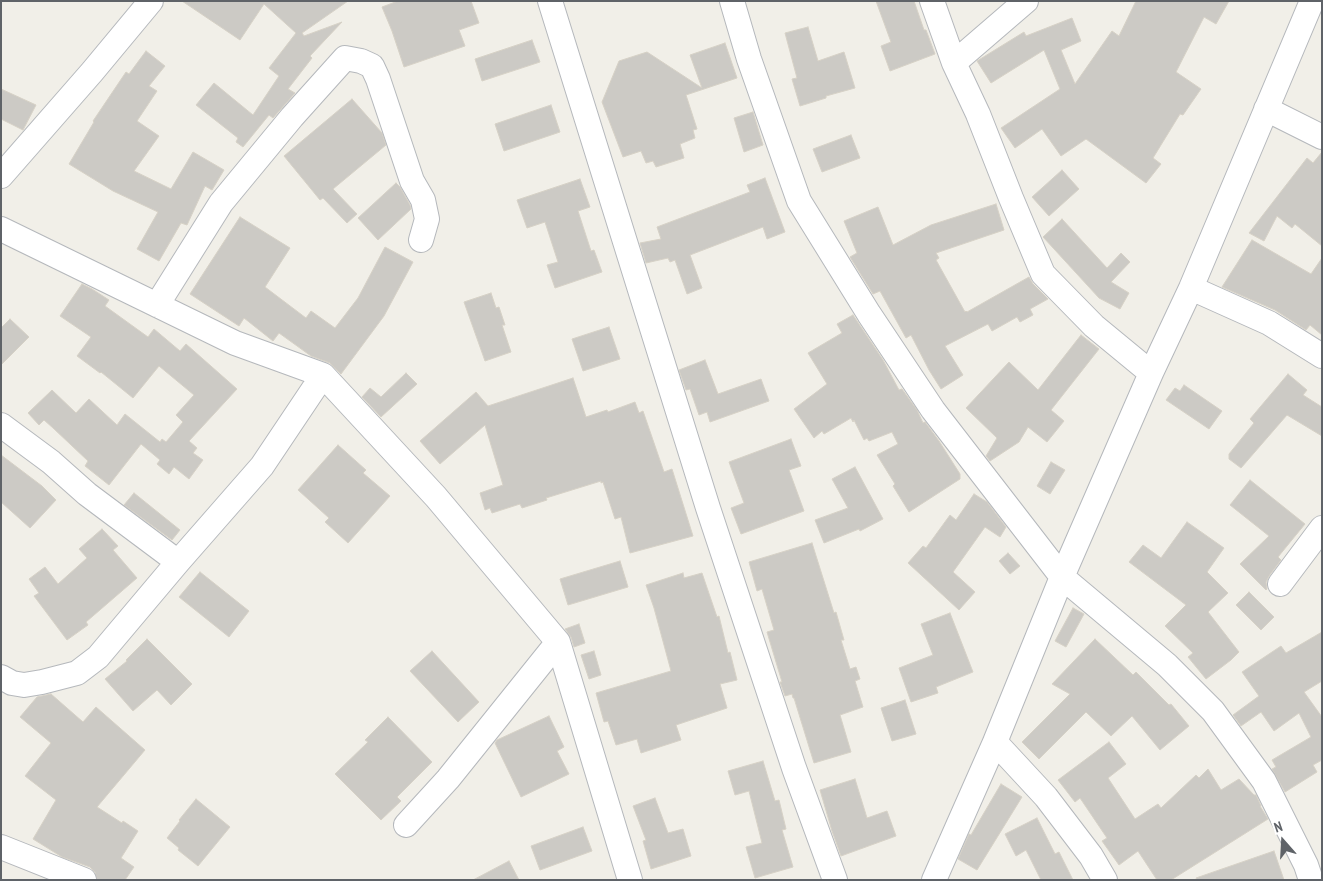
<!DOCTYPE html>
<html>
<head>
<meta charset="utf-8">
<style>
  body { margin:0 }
  #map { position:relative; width:1323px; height:881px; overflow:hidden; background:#f1efe8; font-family:"PT Sans Narrow",sans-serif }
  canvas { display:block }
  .frame { position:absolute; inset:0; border:2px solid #5f6368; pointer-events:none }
  .north { position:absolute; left:1258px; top:816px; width:50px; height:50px; -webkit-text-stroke:4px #fff; paint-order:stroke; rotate:341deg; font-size:14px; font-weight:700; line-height:20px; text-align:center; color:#5f6368 }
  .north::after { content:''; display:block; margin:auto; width:18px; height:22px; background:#5f6368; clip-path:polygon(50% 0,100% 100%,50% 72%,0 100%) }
</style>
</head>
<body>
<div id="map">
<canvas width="1323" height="881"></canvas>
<div class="frame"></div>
<div class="north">N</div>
</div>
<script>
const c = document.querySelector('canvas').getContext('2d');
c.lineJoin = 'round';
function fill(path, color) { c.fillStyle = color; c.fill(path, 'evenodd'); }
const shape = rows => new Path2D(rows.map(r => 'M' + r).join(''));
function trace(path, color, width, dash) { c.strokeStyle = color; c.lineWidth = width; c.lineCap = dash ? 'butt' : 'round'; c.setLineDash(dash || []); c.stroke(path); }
const building = shape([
  [182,1,348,1,302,33,304,36,342,22,310,56,312,58,288,89,295,93,273,118,269,115,243,147,236,142,238,138,196,105,214,83,253,115,279,76,269,68,296,33,264,4,240,40,182,1],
  [398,1,471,1,479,23,459,30,465,46,404,67,392,31,382,7,398,1],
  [876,1,914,1,924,30,926,30,935,54,890,71,881,46,891,42,876,1],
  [1136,1,1229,1,1216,24,1204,17,1176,72,1201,89,1183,115,1180,114,1153,158,1161,164,1146,183,1086,139,1061,156,1042,129,1015,148,1001,128,1060,89,1044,50,991,83,977,61,1024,32,1026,36,1072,18,1081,41,1061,50,1075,84,1112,31,1119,36,1136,1],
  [808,27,818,61,844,52,855,88,826,96,826,98,800,106,792,79,797,78,785,33,808,27],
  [532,40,540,62,482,81,475,59,532,40],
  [725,43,737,78,686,95,697,129,693,130,695,138,680,144,684,158,656,167,653,161,646,163,641,151,623,157,602,102,619,61,647,52,702,88,690,55,725,43],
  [146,51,165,66,149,86,157,91,137,121,159,136,134,171,171,189,193,152,224,170,212,190,205,186,187,225,181,223,159,261,137,249,158,212,113,191,69,164,94,122,93,121,126,72,129,74,146,51],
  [1,89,36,105,23,130,1,119,1,89],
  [352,99,382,133,386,145,333,189,357,214,347,223,323,198,320,200,284,156,352,99],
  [551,105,560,132,504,151,495,124,551,105],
  [753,112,763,145,744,152,734,118,753,112],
  [851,135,860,158,822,172,813,149,851,135],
  [1322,152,1322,246,1295,224,1292,228,1277,216,1264,241,1249,233,1307,158,1313,163,1322,152],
  [1062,170,1079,189,1049,216,1032,197,1062,170],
  [765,178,785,232,767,239,763,227,690,255,702,288,687,294,675,260,670,262,668,258,646,263,640,243,661,239,657,227,750,192,747,185,765,178],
  [580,179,590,207,578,211,591,251,594,250,602,272,555,288,547,265,558,262,545,222,527,228,517,200,580,179],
  [396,183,400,187,410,205,411,209,378,240,358,218,396,183],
  [996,204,1004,230,936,253,939,258,936,260,965,312,966,311,967,312,1029,277,1033,284,1048,299,1030,309,1033,315,1020,322,1017,317,992,331,988,324,945,346,963,375,941,389,929,370,911,335,906,338,880,291,873,294,850,257,857,253,844,221,878,207,893,245,931,225,996,204],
  [240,217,290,248,265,287,306,318,311,311,335,328,358,298,385,247,413,262,384,316,341,374,330,363,311,356,279,333,273,341,244,318,239,326,190,294,240,217],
  [1062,219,1107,268,1121,253,1130,262,1111,282,1129,293,1120,309,1099,298,1043,237,1062,219],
  [1252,240,1311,274,1322,258,1322,335,1310,325,1306,330,1275,310,1222,287,1252,240],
  [82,284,92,289,109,300,105,306,148,337,154,329,180,351,186,344,237,389,189,441,197,448,193,453,203,460,189,479,174,467,169,474,157,464,160,460,141,444,109,485,85,466,88,461,53,428,44,420,39,425,28,413,52,390,76,413,89,399,117,425,125,414,160,442,162,439,166,442,183,422,176,415,194,395,159,366,133,398,101,372,100,373,77,356,91,337,60,316,82,284],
  [491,293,496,308,499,307,505,325,502,325,511,352,485,361,464,302,491,293],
  [853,315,883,360,899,390,902,389,917,410,923,423,925,422,939,441,960,474,960,479,909,512,893,486,895,484,877,455,898,444,892,432,869,441,867,438,864,440,854,420,853,422,851,418,824,434,822,431,814,438,794,409,827,384,808,353,842,333,837,324,853,315],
  [10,319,29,337,1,365,1,328,10,319],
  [609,327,620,359,583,371,572,339,609,327],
  [1081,335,1099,349,1051,410,1064,421,1047,442,1028,427,1019,442,990,461,986,456,997,438,966,408,1009,362,1038,390,1081,335],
  [705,360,718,394,761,379,769,401,710,422,707,412,699,415,690,389,686,390,679,370,705,360],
  [406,373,417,384,381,417,362,397,370,388,381,397,406,373],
  [1288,374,1307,390,1303,395,1322,407,1322,436,1287,415,1241,468,1229,459,1229,454,1254,423,1250,419,1288,374],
  [573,378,586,417,607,410,608,412,635,402,639,413,643,411,664,472,672,469,693,536,630,553,621,517,615,519,603,482,601,483,601,481,546,498,547,500,522,508,520,504,492,513,490,508,485,510,480,493,503,485,485,425,440,464,420,441,476,392,488,406,573,378],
  [1184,385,1222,411,1209,429,1166,400,1175,388,1180,391,1184,385],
  [791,439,801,466,789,470,804,511,741,534,731,508,744,503,729,462,791,439],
  [338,445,366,470,363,473,390,496,348,543,325,522,329,518,298,490,338,445],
  [1,455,42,486,56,500,30,528,1,502,1,455],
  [1051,462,1065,470,1050,494,1037,486,1051,462],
  [855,467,883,519,860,531,859,529,824,543,815,520,848,508,832,479,855,467],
  [1250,480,1305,524,1278,557,1281,560,1269,576,1266,582,1267,589,1266,590,1240,564,1269,536,1230,505,1250,480],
  [134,493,180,530,172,540,124,505,134,493],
  [974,494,987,502,1006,527,1000,537,985,527,953,572,975,592,959,610,908,563,923,546,926,548,950,515,956,520,974,494],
  [1187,522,1224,548,1207,572,1228,593,1208,612,1239,652,1231,660,1206,679,1188,657,1193,653,1165,626,1186,605,1129,562,1143,545,1161,558,1187,522],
  [102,529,118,546,113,550,137,578,86,622,88,625,67,640,34,596,39,593,29,579,45,567,58,584,87,558,79,549,102,529],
  [812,543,834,613,836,612,844,640,841,640,850,669,856,667,860,679,855,681,863,707,840,715,851,752,814,763,794,698,793,698,792,694,785,696,780,682,782,682,767,632,774,630,762,589,757,591,749,562,812,543],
  [1008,553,1020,566,1010,574,999,561,1008,553],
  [620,561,628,587,568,605,560,579,620,561],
  [200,572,249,611,229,637,179,597,200,572],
  [683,573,684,578,702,573,717,617,719,616,728,653,730,652,737,680,720,684,727,708,676,725,681,740,641,753,637,739,616,745,608,721,604,722,596,693,671,671,654,608,646,585,683,573],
  [1249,592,1274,617,1261,630,1236,605,1249,592],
  [1073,608,1084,614,1066,647,1055,641,1073,608],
  [950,613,973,672,936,687,938,693,911,702,899,668,933,655,921,624,950,613],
  [579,624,585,643,574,647,571,637,565,629,579,624],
  [1322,632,1322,681,1304,692,1322,717,1322,760,1313,765,1317,772,1285,792,1272,769,1276,767,1272,760,1311,737,1299,713,1274,731,1261,712,1241,726,1233,715,1259,696,1242,672,1281,646,1286,653,1322,632],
  [147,639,192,684,171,705,157,690,133,711,105,679,127,661,126,660,147,639],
  [1095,639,1133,675,1136,672,1169,705,1171,704,1189,726,1160,750,1132,716,1111,736,1086,712,1039,759,1022,742,1070,694,1052,684,1095,639],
  [432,651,479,702,458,722,410,671,432,651],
  [594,651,601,675,589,679,581,655,594,651],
  [51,694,83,722,96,707,145,750,97,807,122,823,123,821,138,831,121,858,134,867,125,880,97,880,95,872,90,867,62,857,33,839,56,800,25,776,51,743,20,717,37,697,51,694],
  [905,700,916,734,892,741,881,708,905,700],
  [549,716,564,747,557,751,569,774,521,797,495,743,497,740,549,716],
  [388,717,432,762,397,797,401,801,381,820,335,774,368,742,365,740,388,717],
  [1109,742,1126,764,1108,778,1135,819,1158,804,1161,808,1196,775,1199,778,1208,769,1221,790,1239,779,1254,795,1256,795,1261,806,1260,806,1268,819,1171,880,1157,880,1138,851,1119,865,1102,841,1107,838,1080,798,1075,802,1058,780,1109,742],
  [763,761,775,801,779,800,786,829,782,830,793,867,755,878,746,847,762,843,749,791,735,795,728,771,763,761],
  [855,779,867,818,887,811,896,836,841,856,832,831,820,790,855,779],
  [1001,784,1022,797,977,870,958,859,969,834,971,835,1001,784],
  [655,798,668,833,683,829,691,856,651,869,643,841,646,840,633,806,655,798],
  [196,799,230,827,198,866,178,850,179,848,167,838,180,821,179,820,196,799],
  [1037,818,1055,854,1059,852,1073,880,1041,880,1026,850,1016,856,1005,834,1037,818],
  [583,827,592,851,540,870,531,846,583,827],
  [1274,851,1284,880,1197,880,1196,878,1274,851],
  [509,861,519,880,473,880,509,861]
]);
const minor = shape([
  [550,1,708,508,794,768,835,880],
  [732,1,749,59,799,201,869,314,933,410,1062,577,1167,665,1213,711,1264,781,1306,865,1311,880],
  [932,1,954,63,978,114,1011,198,1043,274,1094,326,1151,373],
  [954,63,1026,1],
  [1266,109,1322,137],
  [1,176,92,72,151,1],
  [1,229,235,343,323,375,436,497,558,642,630,880],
  [1191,288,1269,323,1322,356],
  [157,305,221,203,292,117,345,58,361,61,372,66,378,79,412,181,423,200,427,219,421,240],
  [1,425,51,462,87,494,178,562],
  [1280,584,1322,528],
  [1,677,12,683,24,685,42,682,77,673,98,657,178,562,262,466,323,375],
  [995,742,1046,797,1091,856,1105,880],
  [406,825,448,779,558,642],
  [1,847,84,880],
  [934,880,995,742,1062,577,1151,373,1191,288,1312,1]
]);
fill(building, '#cccac5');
trace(building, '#d6d1c6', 1);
trace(minor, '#b5b8bc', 26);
trace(minor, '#fff', 24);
</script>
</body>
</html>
